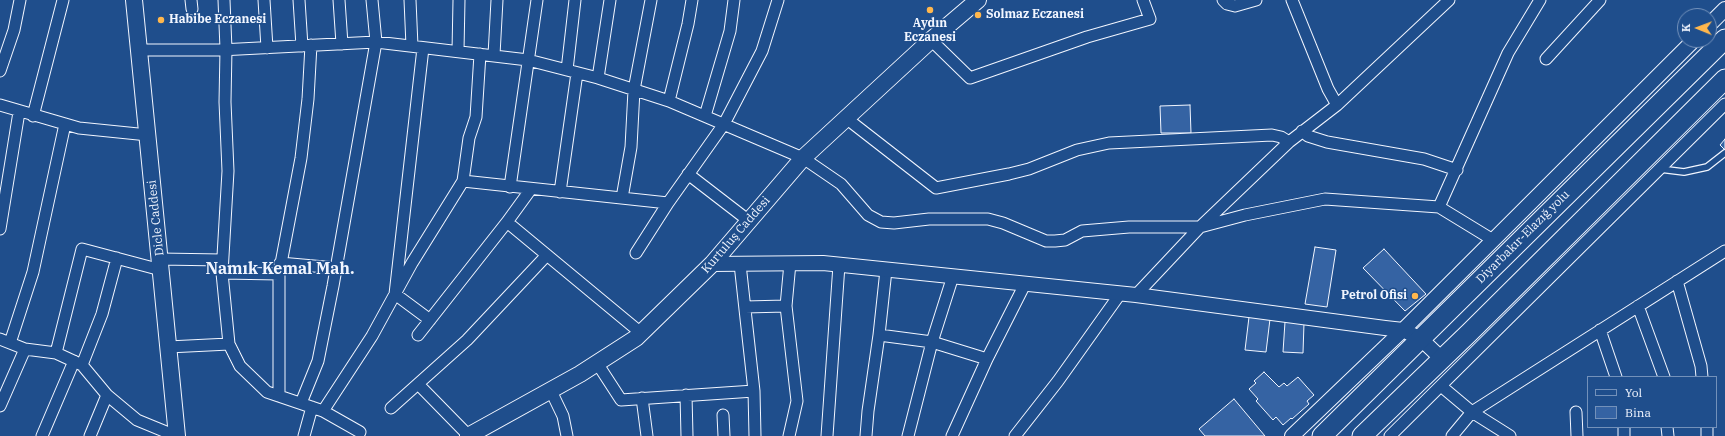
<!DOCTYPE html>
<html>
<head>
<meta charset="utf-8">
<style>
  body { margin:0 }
  #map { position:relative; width:1725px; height:436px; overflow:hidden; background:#1f4e8c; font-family:"IBM Plex Serif",serif }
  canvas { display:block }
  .legend { position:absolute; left:1587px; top:376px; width:130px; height:52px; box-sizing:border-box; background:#1f4e8c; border:1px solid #7391ba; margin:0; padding:5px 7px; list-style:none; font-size:12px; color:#f2f6ff }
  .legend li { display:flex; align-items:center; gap:8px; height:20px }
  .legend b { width:20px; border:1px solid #7391ba }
  .north { position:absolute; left:1677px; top:8px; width:40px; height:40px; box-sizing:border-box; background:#1f4e8c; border:1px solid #7391ba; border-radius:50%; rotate:271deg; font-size:11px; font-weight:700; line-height:16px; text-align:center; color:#f2f6ff }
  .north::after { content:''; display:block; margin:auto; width:14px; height:18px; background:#ffb74d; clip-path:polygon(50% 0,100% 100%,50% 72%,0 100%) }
</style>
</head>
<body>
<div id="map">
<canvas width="1725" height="436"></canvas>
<ul class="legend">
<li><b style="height:5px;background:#1f4e8c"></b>Yol</li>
<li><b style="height:11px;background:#3563a3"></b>Bina</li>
</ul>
<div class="north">K</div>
</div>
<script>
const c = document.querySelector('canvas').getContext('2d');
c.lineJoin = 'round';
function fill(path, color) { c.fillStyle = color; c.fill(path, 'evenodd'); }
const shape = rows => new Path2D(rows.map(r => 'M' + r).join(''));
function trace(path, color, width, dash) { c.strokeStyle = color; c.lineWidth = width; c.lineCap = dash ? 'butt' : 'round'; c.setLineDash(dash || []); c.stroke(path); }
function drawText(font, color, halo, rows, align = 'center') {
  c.font = font + ' "IBM Plex Serif",serif'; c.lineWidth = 3; c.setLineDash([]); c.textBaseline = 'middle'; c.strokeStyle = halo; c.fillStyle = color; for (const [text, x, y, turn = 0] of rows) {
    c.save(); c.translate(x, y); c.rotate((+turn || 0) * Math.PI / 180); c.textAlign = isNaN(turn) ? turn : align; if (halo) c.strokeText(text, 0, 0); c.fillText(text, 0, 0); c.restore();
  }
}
const building = shape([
  [1190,105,1191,133,1161,133,1160,106,1190,105],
  [1725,139,1725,150,1720,145,1725,139],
  [1315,247,1336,250,1327,307,1305,304,1315,247],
  [1384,249,1426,294,1405,311,1363,268,1384,249],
  [1249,317,1270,319,1266,352,1245,350,1249,317],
  [1285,322,1304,323,1303,353,1283,352,1285,322],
  [1264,372,1279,387,1284,383,1287,386,1298,377,1314,395,1307,401,1309,404,1292,419,1291,418,1283,425,1276,417,1273,420,1256,401,1258,399,1249,389,1256,383,1254,381,1264,372],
  [1234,399,1265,436,1205,436,1199,429,1234,399]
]);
const service = shape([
  [1660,169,1684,172,1707,167,1725,153]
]);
const minor = shape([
  [191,0,192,9],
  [224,0,226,49,225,102,228,171,222,273,229,344,240,366,267,392,323,411,360,432],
  [264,0,267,48],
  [299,0,302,46],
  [339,0,342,44],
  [410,0,412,46],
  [1223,0,1227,4,1235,6,1256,0],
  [1292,0,1328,89,1337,105],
  [931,40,970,78,1087,37,1150,19,1143,0],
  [423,48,395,294,430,320],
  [139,50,220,50,376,42,528,60,598,78,669,101,803,158,841,184,868,215,881,222,894,223,929,219,988,219,1003,223,1046,241,1055,241,1065,240,1082,231,1129,227,1200,227,1245,215,1325,199,1439,207,1493,240],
  [458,51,459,0],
  [494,55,497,0],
  [1546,59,1600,0],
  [567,70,575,0],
  [0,71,14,30,20,0],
  [598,78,610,0],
  [669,101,688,24,692,0],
  [0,105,79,128,148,135],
  [33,116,63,0],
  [705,116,730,31,734,0],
  [846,118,936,188,1009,174,1029,169,1077,150,1109,143,1272,135,1281,137,1289,142],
  [1302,131,1308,136,1327,142,1424,159,1457,170],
  [688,174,749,221],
  [463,181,469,138,476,117,480,54],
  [510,187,537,0],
  [560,192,577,73],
  [622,198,631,147,634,90,651,0],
  [668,203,724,124,762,51,778,0],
  [1439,207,1508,53,1540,0],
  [507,222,531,189],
  [0,229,19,112],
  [160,259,222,260],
  [280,263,336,268],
  [740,264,754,391,755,436],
  [222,273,279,274],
  [1677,281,1701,366,1702,377],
  [1136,295,1200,227,1289,142,1337,105,1449,0],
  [1638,306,1664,377],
  [745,307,786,306],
  [1600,330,1616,377],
  [418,335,507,222,641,333],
  [879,335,932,342,987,359],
  [0,339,25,349,56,353,82,365,107,395,137,420,176,436],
  [10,343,33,272,65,124],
  [168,347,229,344],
  [56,353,82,249,161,270],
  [597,363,621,400,754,391],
  [82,365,102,314,117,258],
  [418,384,469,436],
  [1441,386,1472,412,1510,436],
  [551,391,563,416,567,436],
  [686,395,687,436],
  [279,396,279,274,301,158,308,99,311,45],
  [642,398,647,436],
  [301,403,318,361,333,286,376,42,372,0],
  [0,406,25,349],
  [391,408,467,340,547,255],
  [323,411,372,336,412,263,463,181,668,203,636,253],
  [1576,412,1577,436],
  [723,415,724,436],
  [1667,427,1668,436],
  [1707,427,1707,436],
  [42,436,74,361],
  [90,436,107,395],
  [304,436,312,407],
  [789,436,797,401,786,306,790,263],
  [827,436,839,265],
  [866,436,868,411,879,335,886,270],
  [908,436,932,342,953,276],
  [952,436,987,359,1025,284],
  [1015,436,1058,381,1120,294],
  [1390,436,1725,104],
  [1452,436,1472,412,1725,251],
  [1624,436,1624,427]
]);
const tertiary = shape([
  [1709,25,1725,9],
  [712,264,823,263,1136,295,1385,328,1403,330,1421,339,1442,359],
  [1292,436,1403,330,1694,40]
]);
const secondary = shape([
  [134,0,177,436],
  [468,436,580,374,636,338,712,264,803,158,931,40,978,0]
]);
const trunk = shape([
  [1322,436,1725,39],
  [1362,436,1470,332,1725,79]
]);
const markers = [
  [930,10,4,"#ffb74d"],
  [978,15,4,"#ffb74d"],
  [161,20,4,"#ffb74d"],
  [1415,296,4,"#ffb74d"]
];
const poiNames = [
  ["Solmaz Eczanesi",986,15],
  ["Habibe Eczanesi",169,20],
  ["Aydın",930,24,"center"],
  ["Eczanesi",930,38,"center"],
  ["Petrol Ofisi",1407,296,"right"]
];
const streetNames = [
  ["Dicle Caddesi",156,218,-96],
  ["Kurtuluş Caddesi",736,235,-49],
  ["Diyarbakır-Elazığ yolu",1523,237,-45]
];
const districtNames = [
  ["Namık Kemal Mah.",280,269]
];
fill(building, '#3563a3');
trace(building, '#f2f6ff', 1);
trace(service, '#f2f6ff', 8);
trace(minor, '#f2f6ff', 13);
trace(tertiary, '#f2f6ff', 16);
trace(secondary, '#f2f6ff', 18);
trace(trunk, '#f2f6ff', 21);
trace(service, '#1f4e8c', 5.5);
trace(minor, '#1f4e8c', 11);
trace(tertiary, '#1f4e8c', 14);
trace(secondary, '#1f4e8c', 16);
trace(trunk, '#1f4e8c', 19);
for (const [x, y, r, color] of markers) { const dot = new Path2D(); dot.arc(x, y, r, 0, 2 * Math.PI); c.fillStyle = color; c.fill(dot); trace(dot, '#1f4e8c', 1.5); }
drawText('bold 12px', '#f2f6ff', '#1f4e8c', poiNames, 'left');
drawText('12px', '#f2f6ff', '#1f4e8c', streetNames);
drawText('bold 16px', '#f2f6ff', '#1f4e8c', districtNames);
</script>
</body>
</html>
